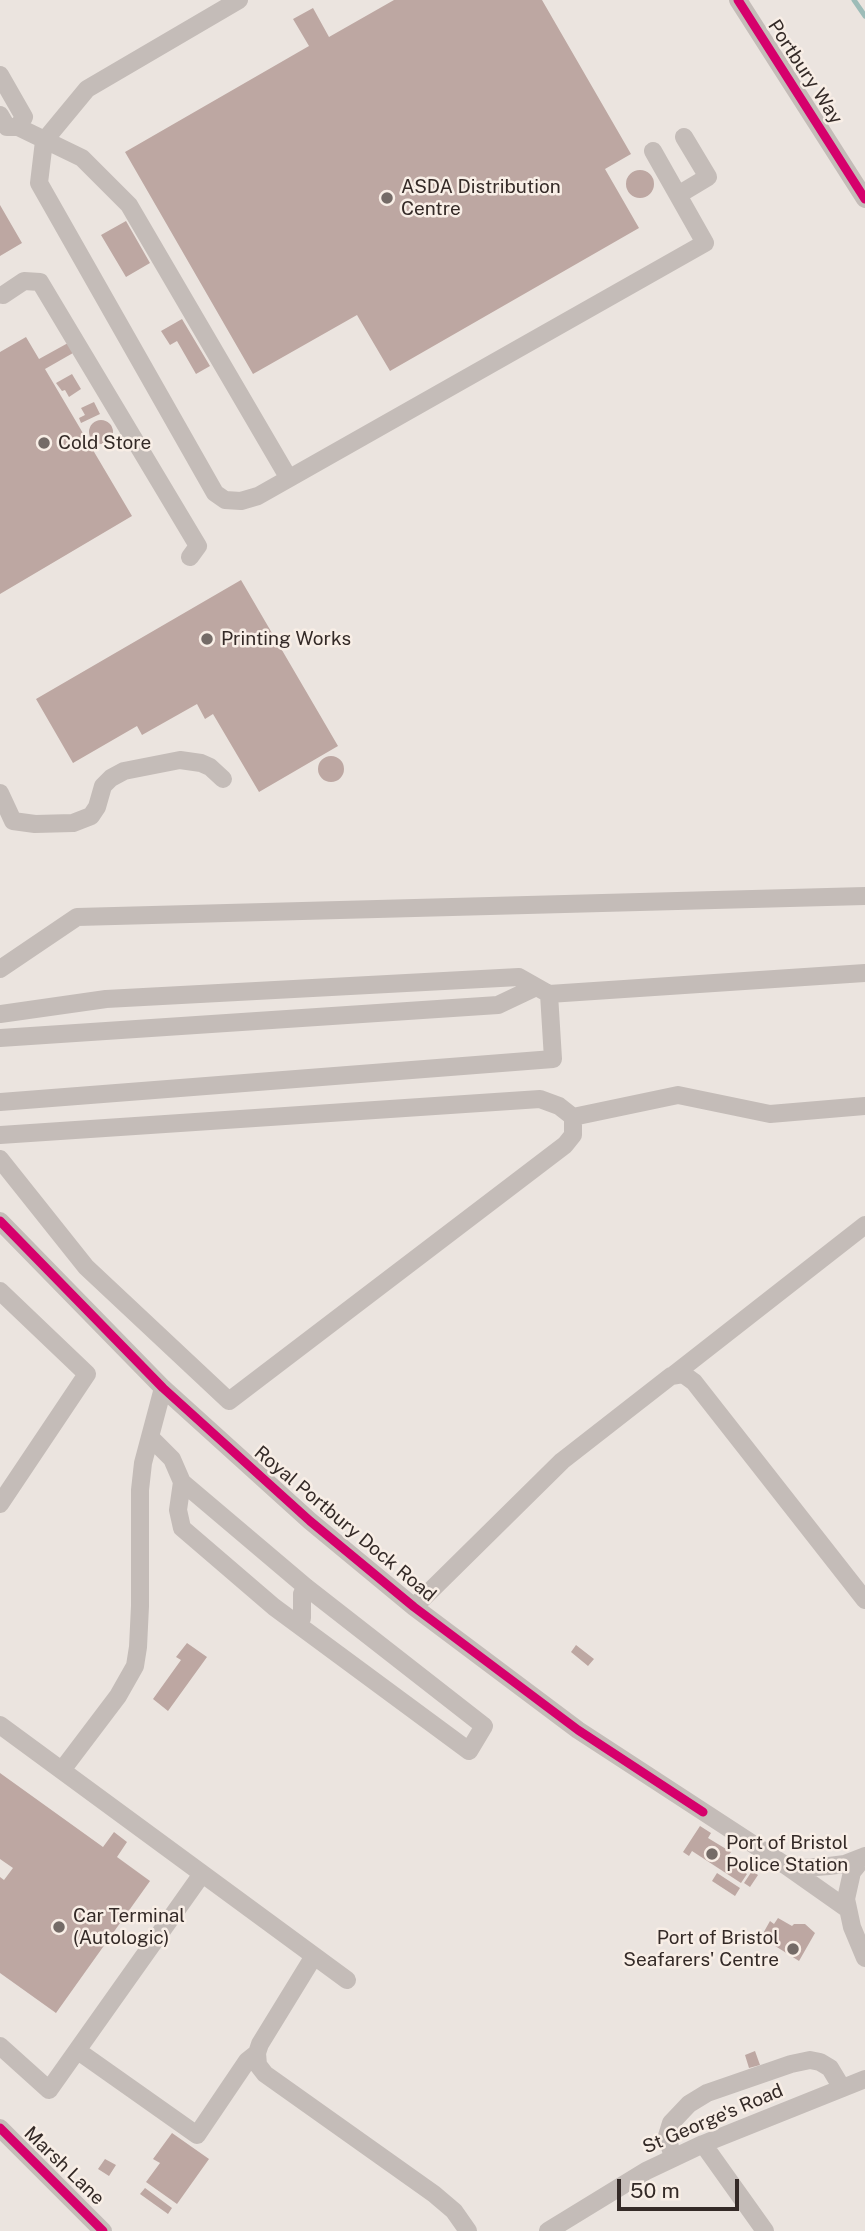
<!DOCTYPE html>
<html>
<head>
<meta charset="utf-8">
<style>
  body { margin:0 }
  #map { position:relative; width:865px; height:2231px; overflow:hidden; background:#ebe4df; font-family:"Public Sans",sans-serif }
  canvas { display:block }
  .scale { position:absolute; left:617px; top:2179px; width:122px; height:32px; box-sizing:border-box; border:4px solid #342a27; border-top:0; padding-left:9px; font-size:21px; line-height:24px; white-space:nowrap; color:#342a27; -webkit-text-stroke:5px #f8eee6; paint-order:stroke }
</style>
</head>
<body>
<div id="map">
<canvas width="865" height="2231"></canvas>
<div class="scale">50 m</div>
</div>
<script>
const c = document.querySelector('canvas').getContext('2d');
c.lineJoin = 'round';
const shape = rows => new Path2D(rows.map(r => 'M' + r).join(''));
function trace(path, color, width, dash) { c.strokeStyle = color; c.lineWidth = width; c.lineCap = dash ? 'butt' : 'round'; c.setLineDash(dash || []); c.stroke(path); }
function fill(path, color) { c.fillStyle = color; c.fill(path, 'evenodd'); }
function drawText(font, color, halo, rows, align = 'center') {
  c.font = font + ' "Public Sans",sans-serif'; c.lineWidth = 5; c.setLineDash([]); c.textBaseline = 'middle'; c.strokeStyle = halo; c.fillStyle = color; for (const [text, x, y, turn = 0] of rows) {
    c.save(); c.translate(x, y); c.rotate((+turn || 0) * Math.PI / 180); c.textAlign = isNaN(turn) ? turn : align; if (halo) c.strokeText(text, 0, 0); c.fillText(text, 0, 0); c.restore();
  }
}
const stream = shape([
  [854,0,865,16]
]);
const building = shape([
  [394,0,542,0,631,154,605,169,639,228,390,371,357,315,253,374,125,152,309,46,293,19,313,8,329,37],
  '626 184a14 14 0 1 1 28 0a14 14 0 1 1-28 0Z',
  [0,205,22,243,0,256],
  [126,221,150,263,126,277,101,235],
  [182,319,210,366,196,374,177,341,170,345,161,331],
  [26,337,39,359,68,343,73,353,45,369,132,516,0,594,0,352],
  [72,374,81,389,69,397,65,390,62,391,56,383],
  [94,402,100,414,81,423,79,418,85,415,81,408],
  '89 432a12 12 0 1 1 24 0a12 12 0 1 1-24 0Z',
  [241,580,338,746,259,792,213,714,205,719,197,704,142,735,137,726,73,763,36,699],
  '318 769a13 13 0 1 1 26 0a13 13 0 1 1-26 0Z',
  [187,1643,207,1657,168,1711,153,1699,181,1660,176,1657],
  [576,1645,594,1659,588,1666,571,1652],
  [0,1773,103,1847,114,1832,127,1842,117,1857,150,1881,56,2013,0,1973,0,1877,4,1880,13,1868,0,1859],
  [700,1826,711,1833,708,1838,731,1852,725,1860,747,1874,741,1883,692,1851,689,1856,683,1852],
  [752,1871,758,1875,750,1887,744,1883],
  [717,1873,740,1888,735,1896,712,1881],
  [778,1918,792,1926,794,1924,805,1924,815,1933,799,1961,761,1937,770,1921,774,1924],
  [755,2051,760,2065,749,2068,745,2055],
  [172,2133,209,2159,177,2204,146,2182,160,2163,153,2159],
  [105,2159,116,2165,109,2176,98,2169],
  [145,2188,172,2208,168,2214,140,2194]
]);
const minor = shape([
  [239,0,87,89,44,141,39,183,215,493,225,500,241,501,258,496,705,243,653,151],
  [738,0,865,199],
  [0,75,24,117,18,127,7,127,0,115],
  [18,127,82,158,129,205,288,477],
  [678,195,708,177,684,137],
  [3,295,24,281,40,282,198,546,190,557],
  [0,793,13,821,35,824,73,823,91,816,97,807,103,786,111,778,124,771,180,760,201,763,210,767,223,779],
  [0,969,77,917,865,896],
  [0,1014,106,999,519,977,549,994,865,973],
  [0,1038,498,1005,536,987],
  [0,1102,553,1059,549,994],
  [573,1117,678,1095,770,1114,865,1106],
  [0,1135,540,1099,559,1106,573,1117],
  [0,1159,86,1267,229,1401,565,1145,573,1135,573,1117],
  [0,1221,163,1388,310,1521,414,1607,578,1730,785,1865,846,1908],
  [0,1291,87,1374,0,1504],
  [672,1376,865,1225],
  [150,1437,172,1459,182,1482,306,1587,484,1726,469,1751,274,1607,182,1528,178,1510,182,1482],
  [414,1607,562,1461,671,1376,683,1374,694,1382,865,1600],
  [298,1624,302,1618,302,1594,306,1587],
  [0,1725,347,1980],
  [62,1770,118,1696,135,1666,138,1647,140,1606,140,1490,143,1463,163,1388],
  [865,1856,852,1872,846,1899,852,1927,865,1958],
  [785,1865,803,1868,829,1866,845,1864,863,1857],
  [0,2046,49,2090,202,1874],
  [78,2051,197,2135,247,2061,257,2053,260,2044,314,1956],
  [257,2053,258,2065,265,2074,434,2194,454,2211,468,2231],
  [0,2128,103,2231],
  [703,2144,765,2231],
  [673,2158,667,2136,671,2123,689,2104,707,2093,791,2064,810,2060,820,2062,830,2068,842,2088],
  [548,2231,646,2171,703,2144,865,2079]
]);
const cycleway = shape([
  [738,0,865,199],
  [0,1221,163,1388,310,1521,414,1607,578,1730,703,1812],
  [0,2128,103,2231]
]);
const markers = [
  [387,198,7,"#746b67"],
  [44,443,7,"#746b67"],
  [207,639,7,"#746b67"],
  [712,1854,7,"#746b67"],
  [59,1927,7,"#746b67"],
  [793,1949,7,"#746b67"]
];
const streetNames = [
  ["Portbury Way",805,72,57],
  ["Royal Portbury Dock Road",345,1524,40],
  ["St George's Road",713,2119,-23],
  ["Marsh Lane",64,2166,44]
];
const poiNames = [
  ["ASDA Distribution",401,187],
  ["Centre",401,209],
  ["Cold Store",58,443],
  ["Printing Works",221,639],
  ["Port of Bristol",726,1843],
  ["Police Station",726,1865],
  ["Car Terminal",73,1916],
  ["(Autologic)",73,1938],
  ["Port of Bristol",779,1938,"right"],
  ["Seafarers' Centre",779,1960,"right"]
];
trace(stream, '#9dbcb8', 5);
fill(building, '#bda7a2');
trace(minor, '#c4bcb8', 18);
trace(cycleway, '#d6006c', 9);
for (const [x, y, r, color] of markers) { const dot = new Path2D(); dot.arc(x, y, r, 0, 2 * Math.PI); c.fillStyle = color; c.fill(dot); trace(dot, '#f8eee6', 2.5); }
drawText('19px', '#342a27', '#f8eee6', streetNames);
drawText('19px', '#342a27', '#f8eee6', poiNames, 'left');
</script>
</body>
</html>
